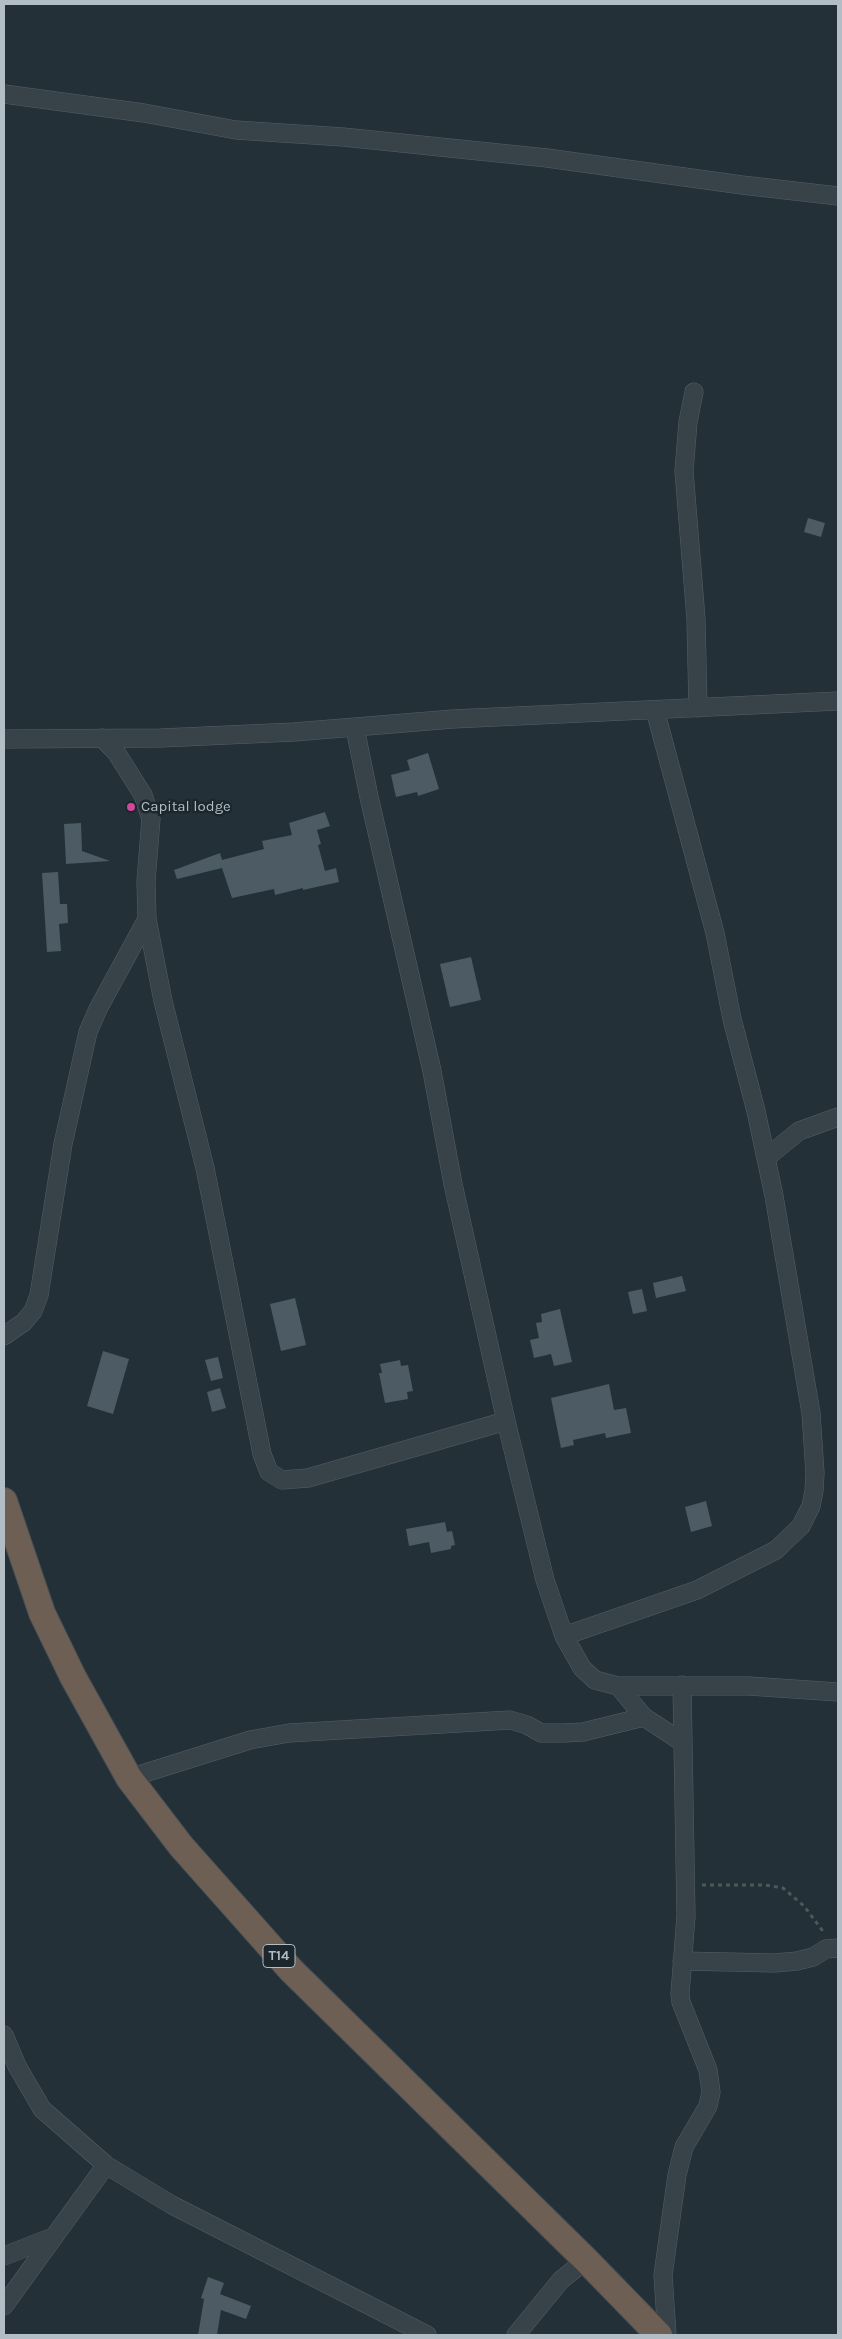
<!DOCTYPE html>
<html>
<head>
<meta charset="utf-8">
<style>
  body { margin:0 }
  #map { position:relative; width:842px; height:2339px; overflow:hidden; background:#233038; font-family:Karla,sans-serif }
  canvas { display:block }
  .frame { position:absolute; inset:0; border:5px solid #b2bdc5; pointer-events:none }
</style>
</head>
<body>
<div id="map">
<canvas width="842" height="2339"></canvas>
<div class="frame"></div>
</div>
<script>
const c = document.querySelector('canvas').getContext('2d');
c.lineJoin = 'round';
function fill(path, color) { c.fillStyle = color; c.fill(path, 'evenodd'); }
const shape = rows => new Path2D(rows.map(r => 'M' + r).join(''));
function trace(path, color, width, dash) { c.strokeStyle = color; c.lineWidth = width; c.lineCap = dash ? 'butt' : 'round'; c.setLineDash(dash || []); c.stroke(path); }
function drawText(font, color, halo, rows, align = 'center') {
  c.font = font + ' Karla,sans-serif'; c.lineWidth = 5; c.setLineDash([]); c.textBaseline = 'middle'; c.strokeStyle = halo; c.fillStyle = color; for (const [text, x, y, turn = 0] of rows) {
    c.save(); c.translate(x, y); c.rotate((+turn || 0) * Math.PI / 180); c.textAlign = isNaN(turn) ? turn : align; if (halo) c.strokeText(text, 0, 0); c.fillText(text, 0, 0); c.restore();
  }
}
const building = shape([
  [808,518,825,523,821,537,804,532],
  [428,753,439,789,418,796,417,792,396,797,391,775,410,770,407,760],
  [325,812,330,826,317,830,321,844,318,845,325,871,336,868,339,882,303,890,303,888,275,895,274,889,232,898,222,868,177,879,174,870,220,853,222,860,264,849,262,841,292,835,289,823],
  [81,823,82,851,110,861,66,864,64,824],
  [58,872,60,904,67,904,68,923,59,924,61,951,47,952,42,873],
  [471,957,481,1000,450,1007,440,964],
  [682,1276,686,1291,656,1298,653,1283],
  [642,1289,647,1311,633,1314,628,1292],
  [295,1298,306,1345,281,1351,270,1304],
  [560,1309,572,1362,554,1366,551,1354,534,1358,530,1340,539,1338,536,1323,542,1322,541,1314],
  [103,1351,129,1359,113,1414,87,1406],
  [218,1357,223,1378,211,1381,205,1360],
  [400,1360,401,1366,408,1365,413,1391,407,1392,408,1399,385,1403,379,1373,382,1373,380,1364],
  [609,1384,614,1410,626,1408,631,1433,606,1438,605,1433,573,1440,574,1445,561,1448,551,1398],
  [220,1388,226,1408,212,1412,207,1392],
  [706,1501,712,1526,691,1532,685,1507],
  [445,1522,447,1532,452,1531,455,1545,451,1546,451,1549,431,1553,429,1542,409,1546,406,1529],
  [208,2277,224,2283,220,2294,251,2306,246,2319,221,2310,217,2335,198,2335,204,2299,201,2298]
]);
const path = shape([
  [702,1885,765,1885,783,1888,804,1906,825,1934]
]);
const minor = shape([
  [4,94,144,113,236,130,343,137,547,158,742,185,838,196],
  [694,392,688,422,684,471,696,619,698,708],
  [355,728,369,797,432,1071,453,1184,506,1421,545,1580,564,1636,582,1668,595,1680,618,1686,749,1686,838,1692],
  [102,738,116,752,143,795,151,819,146,881,147,919,163,1001,205,1168,262,1454,269,1472,282,1480,308,1478,506,1421],
  [4,739,161,738,294,732,453,719,838,701],
  [766,1158,799,1131,838,1117],
  [4,1336,24,1322,33,1311,39,1295,63,1144,88,1032,98,1009,147,919],
  [564,1636,697,1590,776,1550,801,1526,811,1506,814,1491,815,1473,811,1413,774,1196,756,1111,732,1019,715,933,655,710],
  [618,1686,644,1717,682,1742],
  [129,1778,250,1740,289,1733,510,1720,527,1725,541,1733,564,1733,583,1732,644,1717],
  [682,1961,775,1963,797,1961,813,1957,826,1949,838,1948],
  [4,2035,17,2066,42,2109,106,2165,172,2205,427,2335],
  [4,2256,53,2237],
  [4,2306,106,2165],
  [516,2335,561,2280,586,2260],
  [667,2335,663,2275,677,2175,684,2147,708,2106,711,2092,708,2070,681,2002,680,1994,686,1916,682,1685]
]);
const highway = shape([
  [4,1501,42,1613,73,1677,129,1778,181,1846,291,1970,586,2260,659,2335]
]);
const markers = [
  [131,807,5,"#d1479c"]
];
const shields = [
  [279,1956,32]
];
const shieldNames = [
  ["T14",279,1956]
];
const poiNames = [
  ["Capital lodge",141,807]
];
fill(building, '#4c5b64');
trace(minor, '#555f67', 19);
trace(highway, '#424c53', 28);
trace(path, '#475b59', 3, [4, 4]);
trace(minor, '#374249', 18);
trace(highway, '#6e5f55', 26);
for (const [x, y, r, color] of markers) { const dot = new Path2D(); dot.arc(x, y, r, 0, 2 * Math.PI); c.fillStyle = color; c.fill(dot); trace(dot, '#1c262d', 2); }
for (const [x, y, w] of shields) { const box = new Path2D(); box.roundRect(x - w / 2, y - 11.5, w, 23, 4); c.fillStyle = '#1c262d'; c.fill(box); trace(box, '#b2bdc5', 1); }
drawText('bold 14px', '#b2bdc5', null, shieldNames);
drawText('15px', '#b2bdc5', '#1c262d', poiNames, 'left');
</script>
</body>
</html>
